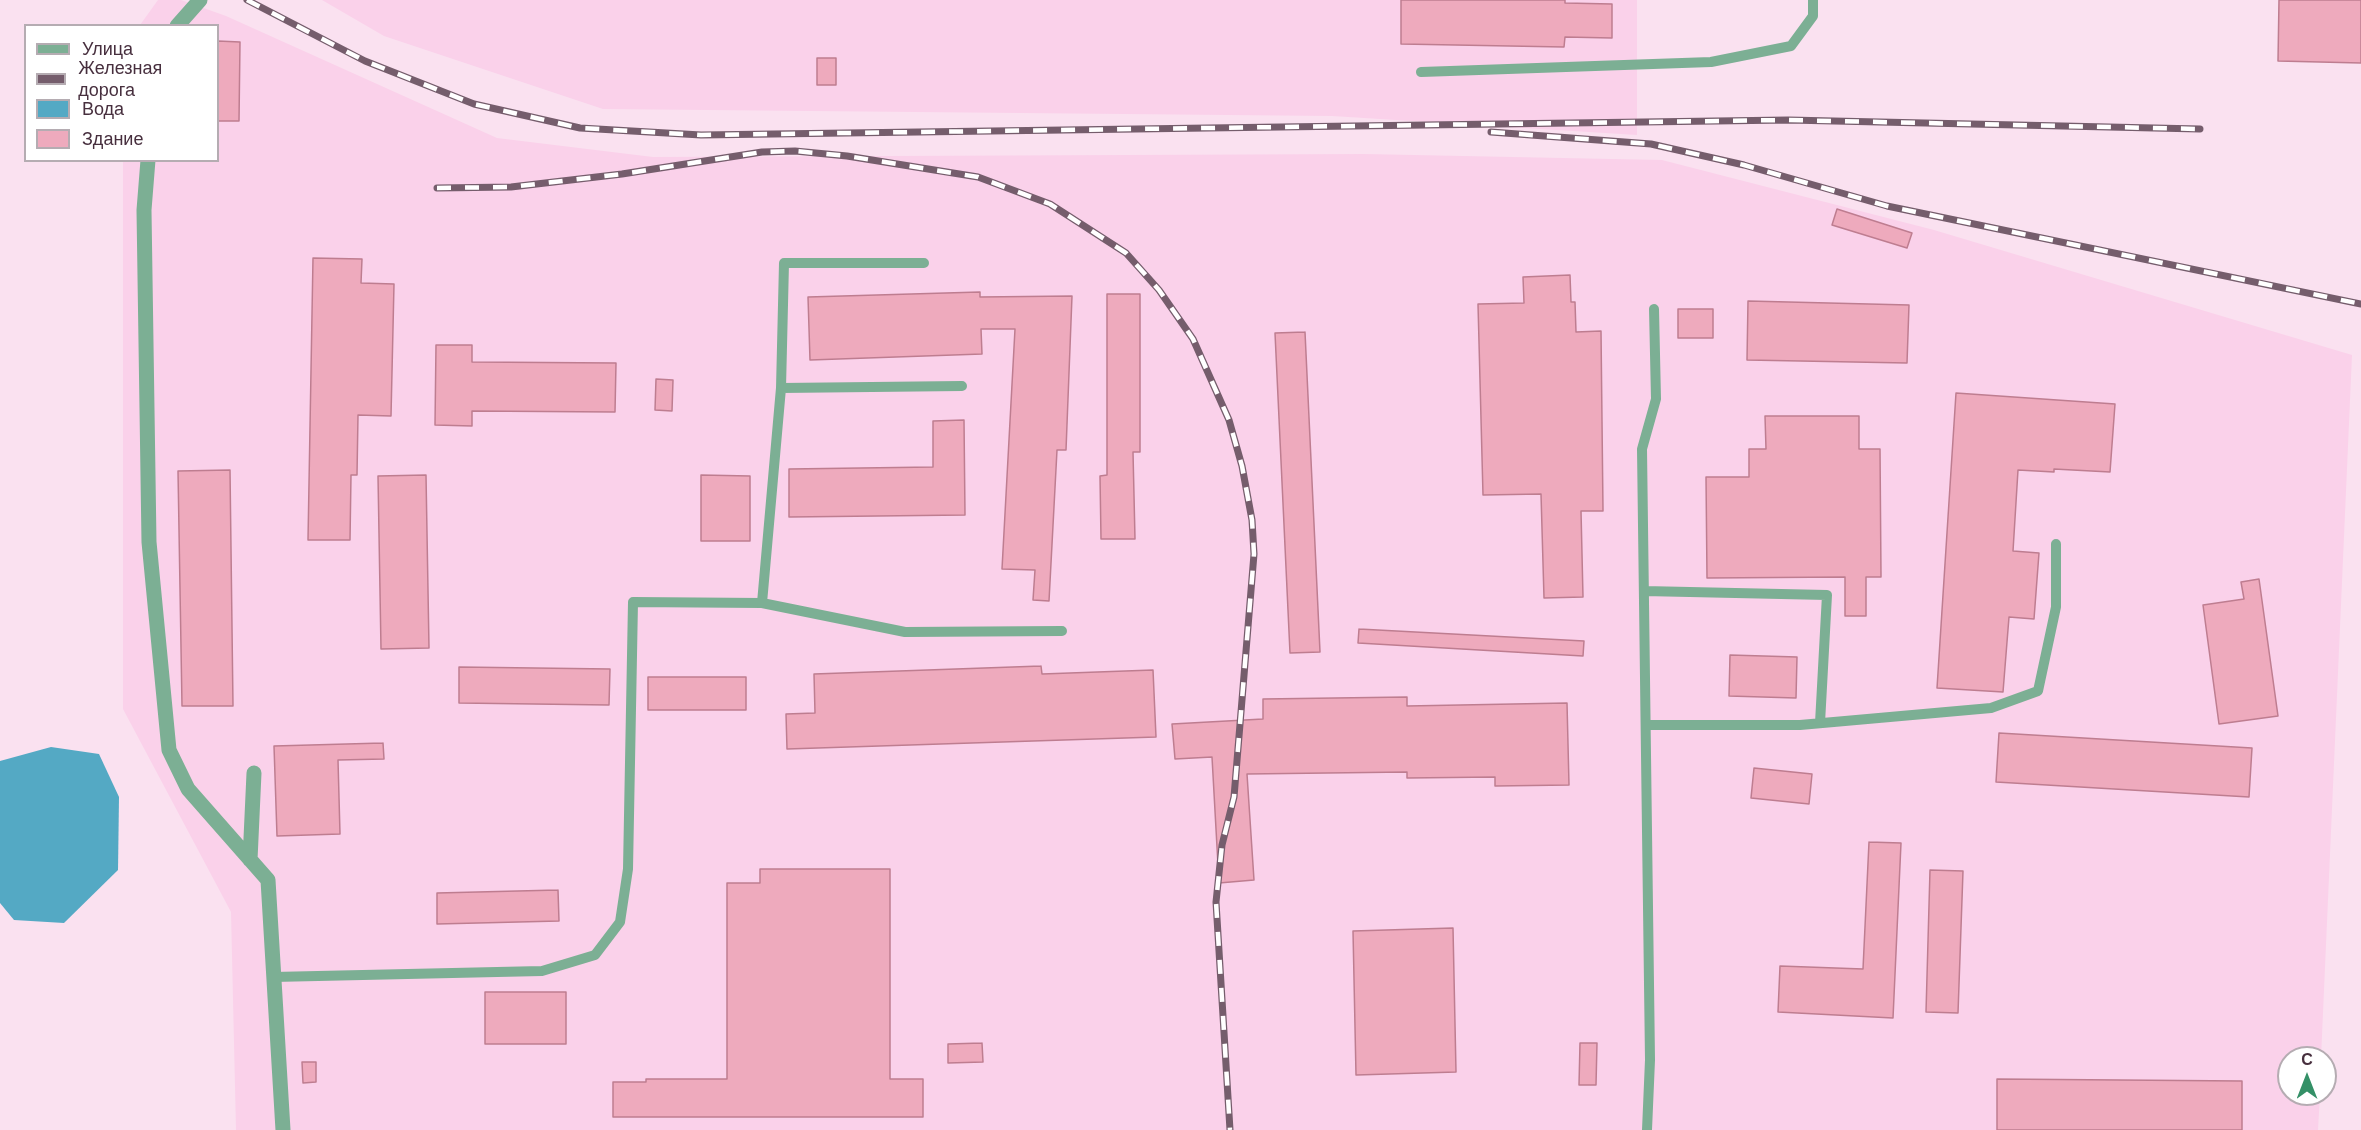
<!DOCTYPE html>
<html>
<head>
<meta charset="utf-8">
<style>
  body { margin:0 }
  #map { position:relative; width:2361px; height:1130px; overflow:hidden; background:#fae1f0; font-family:"Work Sans",sans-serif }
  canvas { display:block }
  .legend { position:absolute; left:24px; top:24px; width:195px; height:138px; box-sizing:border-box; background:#fff; border:2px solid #b5acb2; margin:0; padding:8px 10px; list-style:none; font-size:18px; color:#472f3e }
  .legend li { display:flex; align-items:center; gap:12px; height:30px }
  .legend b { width:30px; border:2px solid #b5acb2 }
  .north { position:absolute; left:2277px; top:1046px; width:60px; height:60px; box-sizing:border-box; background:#fff; border:2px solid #b5acb2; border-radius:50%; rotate:0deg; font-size:16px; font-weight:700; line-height:24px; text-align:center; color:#472f3e }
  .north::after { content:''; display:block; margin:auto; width:21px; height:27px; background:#349067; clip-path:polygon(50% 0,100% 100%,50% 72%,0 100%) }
</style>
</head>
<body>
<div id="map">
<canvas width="2361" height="1130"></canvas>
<ul class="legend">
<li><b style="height:8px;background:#7caf94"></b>Улица</li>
<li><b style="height:8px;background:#755d6c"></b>Железная дорога</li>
<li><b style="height:16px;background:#54a9c4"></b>Вода</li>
<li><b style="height:16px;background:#eeaabd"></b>Здание</li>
</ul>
<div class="north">С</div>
</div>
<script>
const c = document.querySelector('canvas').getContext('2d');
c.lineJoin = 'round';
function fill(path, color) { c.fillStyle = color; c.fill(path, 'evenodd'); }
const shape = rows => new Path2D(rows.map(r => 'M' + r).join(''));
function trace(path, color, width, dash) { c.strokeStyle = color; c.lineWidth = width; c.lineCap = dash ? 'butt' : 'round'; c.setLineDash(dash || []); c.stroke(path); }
const built = shape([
  [158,0,181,0,226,16,497,138,653,157,1364,154,1662,160,1934,230,2352,355,2321,1058,2289,1058,2289,1094,2320,1094,2318,1130,236,1130,231,912,123,709,123,161,218,160,218,26,140,25],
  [322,0,1637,0,1637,135,1332,116,603,109,384,36]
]);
const water = shape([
  [51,747,99,754,119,797,118,870,64,923,14,920,0,903,0,761]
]);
const building = shape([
  [1401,0,1565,0,1565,3,1612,4,1612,38,1565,37,1564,47,1401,44,1401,0],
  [2279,0,2361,0,2361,63,2278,61,2279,0],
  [218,41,240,42,239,121,218,121,218,41],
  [817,58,836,58,836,85,817,85,817,58],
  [1837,209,1912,233,1907,248,1832,225,1837,209],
  [313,258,362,259,361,283,394,284,391,416,358,415,357,475,351,475,350,540,308,540,313,258],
  [1570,275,1571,302,1575,302,1576,332,1601,331,1603,511,1581,511,1583,597,1544,598,1541,494,1483,495,1478,304,1524,303,1523,277,1570,275],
  [980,292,980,297,1072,296,1066,450,1057,450,1049,601,1033,600,1035,570,1002,569,1015,329,981,329,982,354,810,360,808,297,980,292],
  [1107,294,1140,294,1140,452,1133,452,1135,539,1101,539,1100,476,1107,475,1107,294],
  [1748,301,1909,305,1907,363,1747,360,1748,301],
  [1678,309,1713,309,1713,338,1678,338,1678,309],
  [1305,332,1320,652,1290,653,1275,333,1305,332],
  [436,345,472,345,472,362,616,363,615,412,472,411,472,426,435,425,436,345],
  [656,379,673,380,672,411,655,410,656,379],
  [1956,393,2115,404,2110,472,2054,469,2054,472,2018,470,2013,551,2039,553,2034,619,2009,617,2003,692,1937,688,1956,393],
  [1765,416,1859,416,1859,449,1880,449,1881,577,1866,577,1866,616,1845,616,1845,577,1707,578,1706,477,1749,477,1749,449,1766,449,1765,416],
  [964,420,965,515,789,517,789,469,933,467,933,421,964,420],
  [230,470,233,706,182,706,178,471,230,470],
  [426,475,429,648,381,649,378,476,426,475],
  [701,475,750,476,750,541,701,541,701,475],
  [2259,579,2278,716,2219,724,2203,605,2244,599,2241,582,2259,579],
  [1359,629,1584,641,1583,656,1358,643,1359,629],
  [1730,655,1797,657,1796,698,1729,696,1730,655],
  [1041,666,1042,674,1153,670,1156,737,787,749,786,714,815,713,814,674,1041,666],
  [459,667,610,669,609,705,459,703,459,667],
  [648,677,746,677,746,710,648,710,648,677],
  [1407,697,1407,706,1567,703,1569,785,1495,786,1495,777,1407,778,1407,772,1247,774,1254,880,1219,883,1212,757,1175,759,1172,724,1263,719,1263,699,1407,697],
  [1999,733,2252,748,2249,797,1996,782,1999,733],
  [383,743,384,759,338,760,340,834,277,836,274,746,383,743],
  [1754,768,1812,774,1809,804,1751,798,1754,768],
  [1869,842,1901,843,1893,1018,1778,1012,1780,966,1863,969,1869,842],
  [760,869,890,869,890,1079,923,1079,923,1117,613,1117,613,1082,646,1082,646,1079,727,1079,727,883,760,883,760,869],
  [1930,870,1963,871,1958,1013,1926,1012,1930,870],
  [558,890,559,921,437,924,437,893,558,890],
  [1453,928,1456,1072,1356,1075,1353,931,1453,928],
  [485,992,566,992,566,1044,485,1044,485,992],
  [982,1043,983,1062,948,1063,948,1044,982,1043],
  [1580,1043,1597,1043,1596,1085,1579,1085,1580,1043],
  [302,1062,316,1062,316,1082,303,1083,302,1062],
  [1997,1079,2242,1081,2242,1130,1997,1130,1997,1079]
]);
const lane = shape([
  [1421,72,1711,62,1791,46,1813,16,1813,0],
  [781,388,784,263,924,263],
  [1644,591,1827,595,1820,723],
  [762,603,781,388,962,386],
  [1646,725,1800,725,1991,708,2038,691,2056,607,2056,544],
  [273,977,542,971,595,955,620,922,628,869,633,602,762,603,905,632,1062,631],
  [1647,1130,1650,1060,1642,449,1656,399,1654,309]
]);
const street = shape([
  [177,26,200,0],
  [148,160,144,210,149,542,169,750,188,789,268,880,283,1130],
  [250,860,254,773]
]);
const rail = shape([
  [247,0,365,61,474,104,580,128,701,135,1788,120,2200,129],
  [1491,132,1651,144,1744,165,1887,206,2361,304],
  [437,188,511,187,622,174,762,152,795,151,847,156,978,177,1050,204,1126,253,1159,290,1193,339,1229,420,1242,466,1252,520,1254,554,1234,797,1222,845,1216,902,1230,1130]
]);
fill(built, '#fad1ea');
fill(water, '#54a9c4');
fill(building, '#eeaabd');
trace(building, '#be7d90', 1.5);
trace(lane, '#7caf94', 10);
trace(street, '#7caf94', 15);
trace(rail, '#755d6c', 7);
trace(rail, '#fff', 4.5, [14]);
</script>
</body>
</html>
